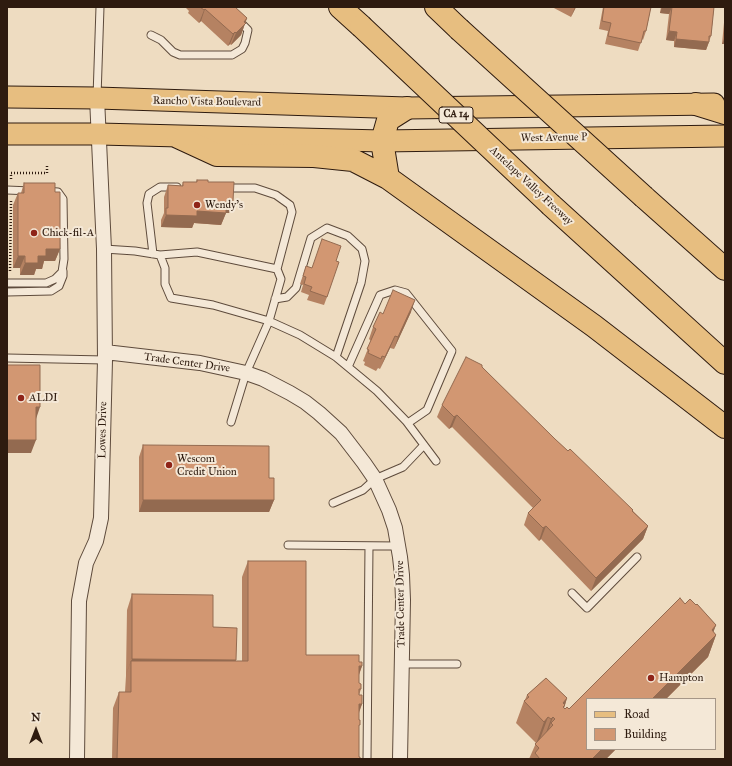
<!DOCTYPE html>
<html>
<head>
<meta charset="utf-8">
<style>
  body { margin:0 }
  #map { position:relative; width:732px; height:766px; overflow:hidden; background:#eedcc1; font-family:"IM FELL Great Primer",serif }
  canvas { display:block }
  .frame { position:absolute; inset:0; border:8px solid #2e1b0f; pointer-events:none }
  .legend { position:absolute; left:586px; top:698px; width:130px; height:52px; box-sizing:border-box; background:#f4e8d7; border:1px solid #a59687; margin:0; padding:5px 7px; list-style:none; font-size:12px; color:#2e1b0f }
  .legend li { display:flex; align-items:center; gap:8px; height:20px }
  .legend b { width:20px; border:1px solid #a59687 }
  .north { position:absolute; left:16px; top:710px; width:40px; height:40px; -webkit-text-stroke:3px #f4e8d7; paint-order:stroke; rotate:0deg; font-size:11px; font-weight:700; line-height:16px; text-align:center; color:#2e1b0f }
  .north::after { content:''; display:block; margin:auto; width:14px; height:18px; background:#2e1b0f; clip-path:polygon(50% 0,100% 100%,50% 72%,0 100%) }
</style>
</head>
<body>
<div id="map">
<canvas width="732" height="766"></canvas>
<div class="frame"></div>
<ul class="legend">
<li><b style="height:5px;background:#e7be80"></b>Road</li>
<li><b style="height:11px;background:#d29772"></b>Building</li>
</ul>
<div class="north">N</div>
</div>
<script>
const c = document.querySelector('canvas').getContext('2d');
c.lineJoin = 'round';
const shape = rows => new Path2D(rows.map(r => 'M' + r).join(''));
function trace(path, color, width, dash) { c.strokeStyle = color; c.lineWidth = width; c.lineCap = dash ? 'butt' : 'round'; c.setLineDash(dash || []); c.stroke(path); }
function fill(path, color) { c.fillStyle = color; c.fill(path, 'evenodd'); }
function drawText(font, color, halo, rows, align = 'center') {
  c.font = font + ' "IM FELL Great Primer",serif'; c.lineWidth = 4; c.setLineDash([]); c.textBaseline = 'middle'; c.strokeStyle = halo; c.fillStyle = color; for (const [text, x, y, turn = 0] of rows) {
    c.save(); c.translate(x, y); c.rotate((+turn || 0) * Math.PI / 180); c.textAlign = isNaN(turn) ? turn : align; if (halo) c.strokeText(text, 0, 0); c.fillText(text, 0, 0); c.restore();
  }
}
const path = shape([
  [11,179,11,173,47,173,47,164],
  [10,271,11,201]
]);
const lane = shape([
  [151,35,161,40,173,52,180,55,232,55,242,49,245,43,248,30,225,7],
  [97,97,100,7],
  [225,188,255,188,276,195,290,205,292,212,277,269],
  [7,190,31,191],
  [104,249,135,251,160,255,165,268,165,284,171,298,213,305,269,321,300,335,336,357,377,391,406,421,424,445,403,467,375,479,363,490,333,503],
  [153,254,147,203,149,194,160,187,177,187],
  [160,255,197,252,277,269,281,279,269,321,246,373,231,422],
  [7,283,46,283,55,279,62,272,64,259,63,199,58,192,45,191],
  [7,292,51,291,59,286,63,276,63,271],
  [275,299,287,297,296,288,311,238,327,228,348,236,362,249,365,261,361,283,336,357],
  [7,358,105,360],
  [348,367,380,295,395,290,406,293,452,351,427,410,408,423],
  [424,445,436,461],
  [288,545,399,546],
  [572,593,587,608,637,557],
  [402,664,457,664],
  [367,759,369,546]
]);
const street = shape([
  [105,352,200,363,246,373,263,379,290,393,305,402,319,413,341,433,364,463,375,479,389,510,395,528,400,557,402,575,403,600,400,759],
  [77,759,79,601,86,563,96,541,101,518,105,360,104,249,97,98]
]);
const primary = shape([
  [7,97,97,98,407,108,714,104],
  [7,134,99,134,382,141,725,136]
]);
const highway = shape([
  [340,7,361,26],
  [436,7,459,29],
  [696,104,725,113],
  [178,137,217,155,314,156,353,160,388,178,594,326,725,427],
  [388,178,382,141,388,120,407,108],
  [644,197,725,269],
  [551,205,725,363]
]);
const highwayBridge = shape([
  [361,26,551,205],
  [459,29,644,197]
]);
const wall = shape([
  [185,7,235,7,247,18,241,35,231,45,230,44,228,46,201,21,199,23,188,13,189,11],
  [552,7,576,7,571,17],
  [603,7,651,7,646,31,643,40,642,39,638,51,605,44,608,31,599,29],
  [661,7,714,7,711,36,706,50,674,47,674,41,666,40,669,14,660,13],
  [725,12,725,44,722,44],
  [197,180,208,182,233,201,229,213,226,213,221,225,194,223,192,228,161,227,161,220,164,213,164,197,168,185,182,186,183,182,196,182],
  [24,183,55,192,60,249,55,261,44,261,42,269,36,269,34,275,20,275,20,268,13,268,13,205,18,193,21,193],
  [336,261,327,297,324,305,307,300,309,295,301,292,303,285,300,284,306,266,312,268],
  [411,312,394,349,390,348,380,369,378,368,376,371,364,365,365,362,363,361,371,341,369,339,373,327,383,314],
  [482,367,555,439,633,511,648,526,643,539,591,591,541,539,539,541,524,525,528,513,533,508,452,427,449,429,437,417,442,405],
  [143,445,269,478,274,500,269,512,139,512,139,457],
  [248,561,306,655,359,662,362,666,359,675,359,683,361,689,359,695,362,704,359,713,359,757,360,759,112,759,113,708,119,692,125,692,126,676,126,674,127,610,132,594,213,627,236,661,242,661,242,577],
  [680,598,685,604,690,599,696,605,697,604,716,625,713,632,716,635,708,657,666,699,587,699,587,749,616,749,606,759,529,759,536,743,516,723,524,701,525,700,527,695,546,678,567,698,564,708,565,709,567,707,569,709]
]);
const shadedWall = shape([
  [575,7,576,7,571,17],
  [662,7,672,7,669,14,660,13],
  [205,9,201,21,199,23,204,10],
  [247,18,241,35,231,45,236,33,244,22],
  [669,31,677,32,674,41,666,40],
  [235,32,230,44,228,46,233,34],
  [725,37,725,44,722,44],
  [676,39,709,42,706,50,674,47],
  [226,201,233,201,229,213,226,213,221,225,194,223,192,228,161,227,166,215,197,211],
  [46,249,60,249,55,261,44,261,42,269,36,269,34,275,20,275,25,263,38,256],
  [18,256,25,256,20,268,13,268],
  [415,300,411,312,394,349,398,337],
  [395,336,390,348,380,369,385,357],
  [36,407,40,407,36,419],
  [457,415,452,427,449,429,454,417],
  [7,440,36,440,31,453,7,453],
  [143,500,274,500,269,512,139,512],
  [546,526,541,539,539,541,543,528],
  [648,526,643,539,591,591,596,578],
  [716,625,710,641,716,635,708,657,666,699,652,699],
  [132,659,236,660,230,676,131,661,126,674],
  [359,666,362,666,356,682],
  [567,698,565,705,557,727,563,703],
  [359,704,362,704,356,719],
  [548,717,540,739,536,744,544,722],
  [553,717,545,739,543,741,551,719],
  [602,749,616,749,606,759,592,759]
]);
const building = shape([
  [200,7,235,7,247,18,244,22,246,23,236,33,235,32,233,34,205,9,204,10,200,7],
  [604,7,651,7,646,31,644,31,641,43,608,36,611,23,602,21,604,7],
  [672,7,714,7,711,36,709,36,709,42,676,39,677,32,669,31,672,7],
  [197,180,208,180,208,182,234,182,233,201,226,201,226,213,197,211,197,216,166,215,166,208,168,208,168,185,183,186,183,182,197,182,197,180],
  [24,183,55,183,55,192,60,192,60,249,46,249,46,256,38,256,38,263,25,263,25,256,18,256,18,193,24,193,24,183],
  [322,239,341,246,336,261,339,262,327,297,310,291,312,287,304,284,306,277,303,276,306,266,312,268,322,239],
  [393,290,415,300,398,337,395,336,385,357,382,356,381,359,368,353,369,350,367,349,376,329,373,327,380,312,383,314,393,290],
  [466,357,482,365,482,367,555,439,568,451,570,449,633,510,632,511,648,526,596,578,546,526,543,528,528,513,541,500,457,415,454,417,442,405,466,357],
  [7,365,40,365,40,407,36,407,36,440,7,440,7,365],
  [143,445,269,446,269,478,274,478,274,500,143,500,143,445],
  [248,561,306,561,306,655,359,655,359,662,362,662,362,666,359,666,359,683,361,684,361,689,359,689,359,695,362,695,362,704,359,704,359,720,360,720,360,725,359,725,359,757,360,757,360,759,117,759,119,692,131,692,131,661,248,661,248,561],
  [132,594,213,595,213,627,237,628,236,660,132,659,132,594],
  [680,598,685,604,690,599,696,605,697,604,716,625,712,630,716,635,652,699,587,699,587,749,602,749,592,759,540,759,535,753,539,748,535,744,553,725,551,723,555,719,553,717,551,719,548,717,544,722,524,701,529,697,527,695,546,678,567,698,563,703,565,705,563,707,565,709,567,707,569,709,680,598]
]);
const markers = [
  [197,205,4,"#8f2418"],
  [34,233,4,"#8f2418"],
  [21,398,4,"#8f2418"],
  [169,465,4,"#8f2418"],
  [651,678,4,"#8f2418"]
];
const shields = [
  [456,115,34]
];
const shieldNames = [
  ["CA 14",456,115]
];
const streetNames = [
  ["Rancho Vista Boulevard",207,102,1],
  ["West Avenue P",554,138,-1],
  ["Antelope Valley Freeway",531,186,43],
  ["Trade Center Drive",187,363,8],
  ["Lowes Drive",103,430,-89],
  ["Trade Center Drive",401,604,-91]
];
const poiNames = [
  ["Wendy's",205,205],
  ["Chick-fil-A",42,233],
  ["ALDI",29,398],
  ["Wescom",177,459],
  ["Credit Union",177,472],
  ["Hampton",659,678]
];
trace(lane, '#5e4b3c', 9);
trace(street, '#5e4b3c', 16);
trace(primary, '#2e1b0f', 23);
trace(highway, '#2e1b0f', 24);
trace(path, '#2e1b0f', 2.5, [1, 2]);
trace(lane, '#f4e8d7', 7);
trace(street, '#f4e8d7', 14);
trace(primary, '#e7be80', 21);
trace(highway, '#e7be80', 22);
trace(highwayBridge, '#2e1b0f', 24, []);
trace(highwayBridge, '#e7be80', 22);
fill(wall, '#b58262');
fill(shadedWall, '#936a50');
fill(building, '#d29772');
trace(building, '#936a50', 1);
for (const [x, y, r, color] of markers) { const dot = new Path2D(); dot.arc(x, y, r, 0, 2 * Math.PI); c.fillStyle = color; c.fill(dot); trace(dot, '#f4e8d7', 1.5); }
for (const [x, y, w] of shields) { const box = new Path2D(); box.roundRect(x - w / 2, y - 8, w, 16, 3); c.fillStyle = '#f4e8d7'; c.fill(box); trace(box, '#2e1b0f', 1); }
drawText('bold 10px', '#2e1b0f', null, shieldNames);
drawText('11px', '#2e1b0f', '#f4e8d7', streetNames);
drawText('11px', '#2e1b0f', '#f4e8d7', poiNames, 'left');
</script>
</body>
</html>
